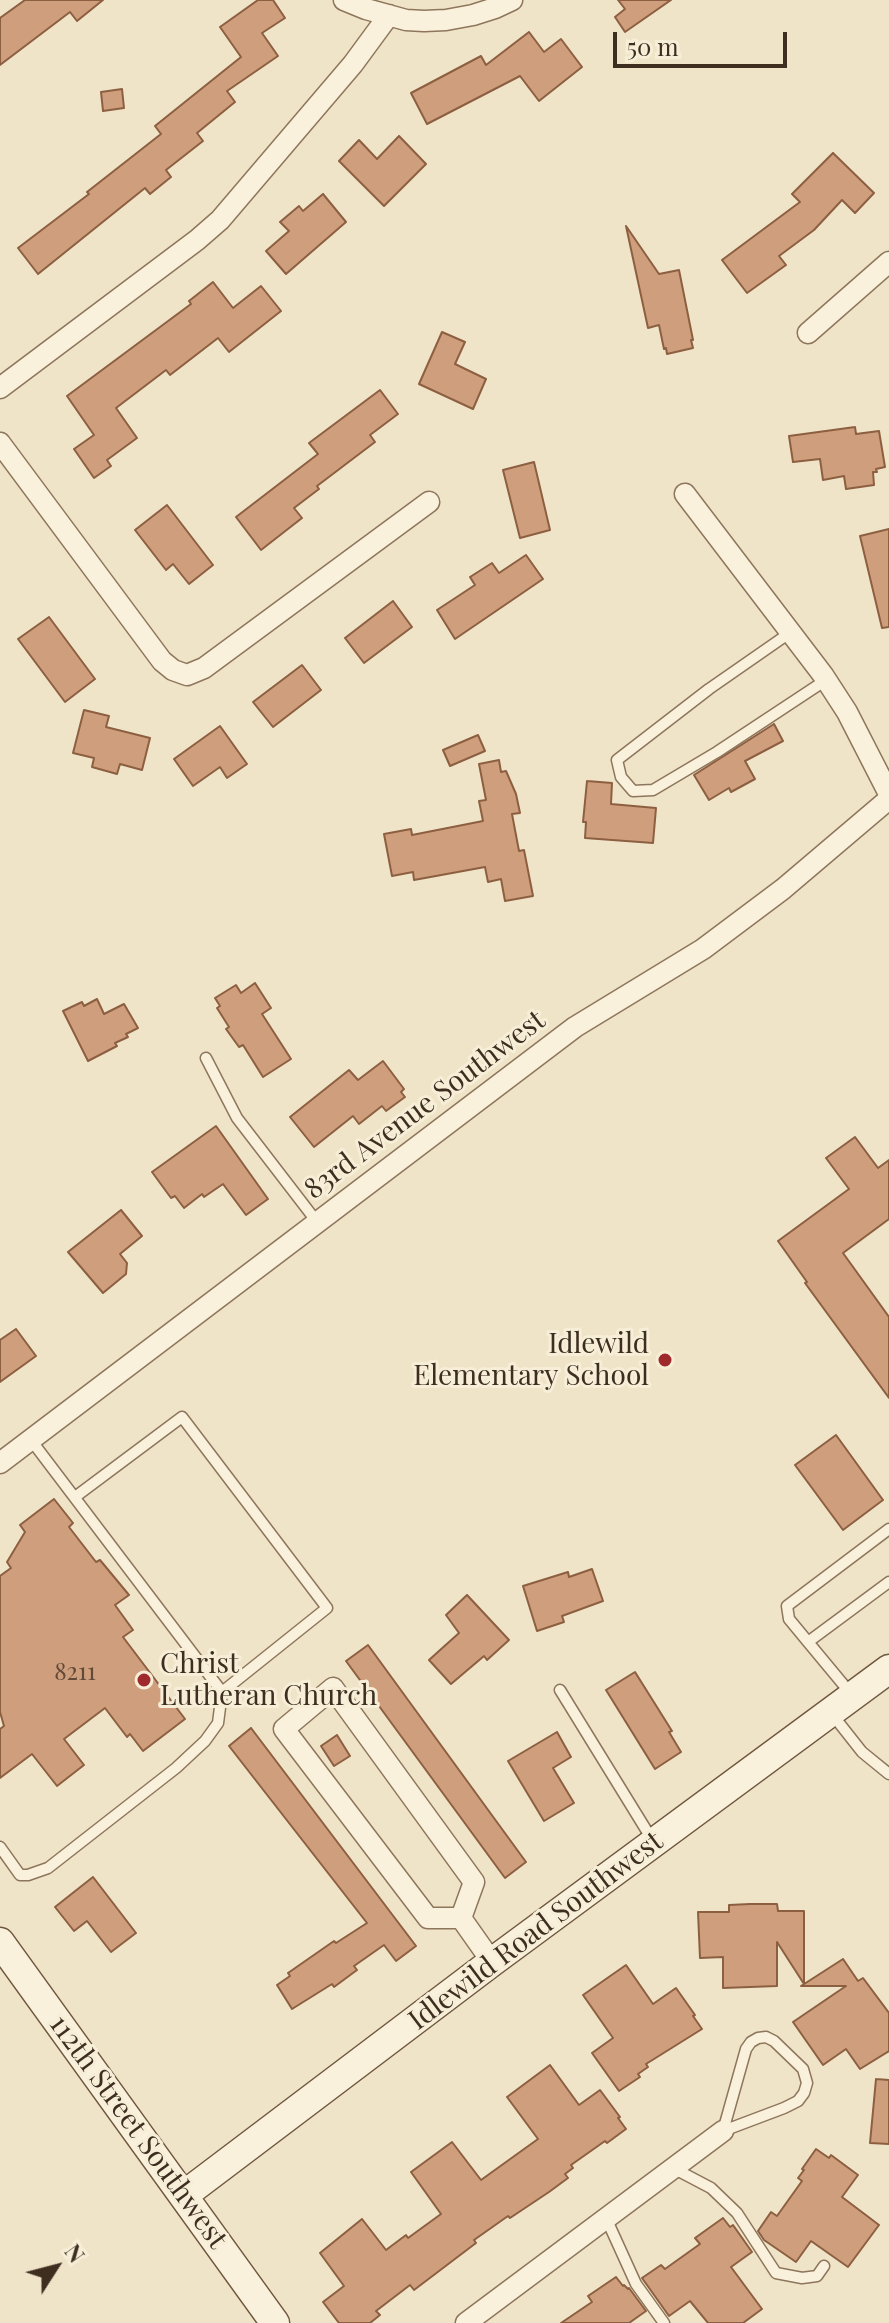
<!DOCTYPE html>
<html>
<head>
<meta charset="utf-8">
<style>
  body { margin:0 }
  #map { position:relative; width:889px; height:2323px; overflow:hidden; background:#f0e4c8; font-family:"Playfair Display",serif }
  canvas { display:block }
  .north { position:absolute; left:16px; top:2227px; width:80px; height:80px; -webkit-text-stroke:6px #f7eed8; paint-order:stroke; rotate:54deg; font-size:22px; font-weight:700; line-height:32px; text-align:center; color:#3d2e20 }
  .north::after { content:''; display:block; margin:auto; width:28px; height:36px; background:#3d2e20; clip-path:polygon(50% 0,100% 100%,50% 72%,0 100%) }
  .scale { position:absolute; left:613px; top:32px; width:174px; height:36px; box-sizing:border-box; border:4px solid #3d2e20; border-top:0; padding-left:10px; font-size:24px; line-height:28px; white-space:nowrap; color:#3d2e20; -webkit-text-stroke:6px #f7eed8; paint-order:stroke }
</style>
</head>
<body>
<div id="map">
<canvas width="889" height="2323"></canvas>
<div class="north">N</div>
<div class="scale">50 m</div>
</div>
<script>
const c = document.querySelector('canvas').getContext('2d');
c.lineJoin = 'round';
function fill(path, color) { c.fillStyle = color; c.fill(path, 'evenodd'); }
const shape = rows => new Path2D(rows.map(r => 'M' + r).join(''));
function trace(path, color, width, dash) { c.strokeStyle = color; c.lineWidth = width; c.lineCap = dash ? 'butt' : 'round'; c.setLineDash(dash || []); c.stroke(path); }
function drawText(font, color, halo, rows, align = 'center') {
  c.font = font + ' "Playfair Display",serif'; c.lineWidth = 6; c.setLineDash([]); c.textBaseline = 'middle'; c.strokeStyle = halo; c.fillStyle = color; for (const [text, x, y, turn = 0] of rows) {
    c.save(); c.translate(x, y); c.rotate((+turn || 0) * Math.PI / 180); c.textAlign = isNaN(turn) ? turn : align; if (halo) c.strokeText(text, 0, 0); c.fillText(text, 0, 0); c.restore();
  }
}
const building = shape([
  [25,0,103,0,77,21,70,12,0,65,0,18,25,0],
  [258,0,273,0,285,18,262,33,278,56,227,91,235,102,197,133,203,141,166,170,171,177,150,194,145,188,38,274,18,248,89,194,87,192,161,134,155,126,241,57,220,27,258,0],
  [618,0,671,0,625,32,615,17,625,9,618,0],
  [529,32,544,52,561,39,582,67,539,101,520,76,427,124,411,93,481,56,486,65,529,32],
  [122,89,124,108,103,111,101,92,122,89],
  [399,136,426,164,384,206,339,161,359,140,377,159,399,136],
  [833,153,874,193,855,213,842,200,814,230,779,256,786,265,747,293,722,260,800,202,792,194,833,153],
  [323,194,346,222,286,274,266,251,289,231,280,222,299,206,303,211,323,194],
  [626,226,659,274,679,270,693,340,691,340,693,348,667,354,666,348,664,349,659,325,648,328,626,226],
  [213,282,233,308,261,286,281,311,229,352,218,338,170,375,166,370,116,408,137,438,107,460,111,466,94,478,74,449,94,435,67,396,191,304,189,301,213,282],
  [442,332,465,342,455,364,486,379,473,409,419,384,442,332],
  [380,390,398,414,370,435,375,442,317,486,319,489,294,508,302,518,261,550,236,517,318,454,309,443,380,390],
  [855,427,856,434,879,431,885,467,876,469,877,472,873,472,874,485,846,489,844,476,823,480,820,459,793,462,789,436,855,427],
  [534,462,550,530,520,538,503,470,534,462],
  [167,505,213,565,189,584,173,564,166,570,135,530,167,505],
  [889,529,889,627,882,628,860,536,889,529],
  [526,555,543,579,455,639,437,610,475,585,470,577,492,563,499,573,526,555],
  [393,601,412,627,364,663,345,638,393,601],
  [49,617,95,679,65,702,18,639,49,617],
  [302,665,321,690,273,727,253,702,302,665],
  [84,710,109,716,106,727,150,738,142,770,120,764,117,774,92,767,94,758,73,753,84,710],
  [774,724,783,741,745,761,755,779,731,792,729,788,709,800,694,775,774,724],
  [220,726,247,764,227,778,220,767,193,786,174,759,220,726],
  [478,735,485,751,450,766,443,750,478,735],
  [499,760,501,772,506,771,516,794,520,813,512,814,519,851,524,850,533,896,505,901,501,879,488,882,485,867,414,880,413,872,392,876,384,834,411,829,412,835,483,821,479,801,486,800,479,764,499,760],
  [587,781,612,783,611,804,656,808,653,843,585,838,586,822,583,822,587,781],
  [255,983,271,1008,262,1014,291,1059,263,1077,243,1045,239,1047,226,1029,229,1027,217,1008,220,1006,215,998,236,985,241,993,255,983],
  [97,999,104,1014,124,1004,138,1028,126,1034,128,1037,115,1043,117,1046,88,1061,63,1011,82,1002,84,1006,97,999],
  [383,1061,404,1089,401,1092,405,1097,386,1111,382,1106,359,1124,353,1116,314,1147,290,1117,349,1070,358,1080,383,1061],
  [216,1126,268,1199,246,1215,223,1184,204,1197,202,1194,184,1208,175,1196,171,1198,152,1172,216,1126],
  [855,1137,878,1168,889,1160,889,1219,843,1253,889,1317,889,1398,805,1283,807,1282,778,1241,849,1189,826,1158,855,1137],
  [121,1210,142,1236,120,1254,127,1263,126,1274,103,1293,68,1252,121,1210],
  [16,1329,36,1356,0,1382,0,1340,16,1329],
  [836,1435,883,1500,843,1530,795,1465,836,1435],
  [54,1499,73,1523,69,1527,96,1562,100,1560,129,1595,115,1605,133,1630,123,1637,185,1719,143,1751,130,1734,127,1737,105,1708,64,1739,84,1765,57,1786,32,1754,0,1778,0,1729,4,1726,0,1712,0,1576,11,1568,7,1562,25,1532,20,1525,54,1499],
  [592,1569,603,1601,562,1616,564,1622,537,1631,523,1586,568,1572,569,1577,592,1569],
  [467,1595,509,1640,487,1660,484,1656,451,1684,429,1660,459,1633,446,1615,467,1595],
  [368,1645,526,1862,505,1878,346,1661,368,1645],
  [635,1672,672,1731,669,1732,681,1752,655,1769,606,1690,635,1672],
  [251,1728,416,1946,396,1961,384,1945,354,1966,357,1970,334,1987,332,1984,292,2009,277,1985,290,1976,288,1973,334,1941,336,1943,367,1923,229,1746,251,1728],
  [557,1732,571,1757,553,1768,574,1803,544,1821,508,1761,557,1732],
  [337,1735,350,1756,334,1766,321,1746,337,1735],
  [93,1877,136,1933,111,1952,87,1921,74,1931,55,1907,93,1877],
  [750,1904,777,1904,778,1911,804,1911,804,1984,777,1942,777,1986,723,1988,723,1957,700,1958,698,1912,729,1912,729,1905,750,1904],
  [843,1959,858,1981,863,1978,889,2013,889,2051,860,2069,846,2049,823,2065,793,2022,846,1986,801,1986,843,1959],
  [626,1965,653,2004,676,1988,695,2015,693,2016,702,2029,646,2064,648,2067,638,2074,640,2077,619,2091,592,2053,613,2038,583,1995,626,1965],
  [550,2065,579,2105,600,2090,620,2117,618,2118,626,2129,607,2143,605,2141,571,2165,573,2168,565,2174,568,2178,549,2192,510,2218,508,2216,474,2240,476,2243,414,2290,410,2285,376,2311,380,2315,370,2323,339,2323,323,2302,344,2286,320,2253,362,2219,386,2250,406,2235,408,2238,441,2214,411,2172,452,2142,481,2180,538,2139,507,2097,550,2065],
  [876,2079,889,2080,889,2144,870,2143,876,2079],
  [816,2149,829,2158,831,2155,858,2175,842,2197,879,2225,848,2267,811,2241,796,2262,764,2240,758,2231,771,2212,777,2216,802,2181,798,2178,804,2170,802,2169,816,2149],
  [723,2218,730,2227,733,2225,752,2252,731,2267,762,2309,743,2323,708,2323,690,2301,669,2316,642,2278,661,2265,665,2269,700,2244,695,2238,723,2218],
  [616,2277,623,2286,624,2285,628,2289,629,2288,646,2311,629,2323,561,2323,592,2302,588,2296,616,2277]
]);
const lane = shape([
  [791,632,709,689,617,760,621,777,633,791,653,790,717,752,826,680],
  [206,1058,237,1118,317,1222],
  [31,1440,222,1692,327,1608,182,1417,75,1497],
  [808,1642,789,1619,787,1606,889,1529],
  [560,1690,653,1841],
  [852,1695,808,1642,889,1582],
  [832,1714,862,1752,889,1774],
  [0,1847,20,1875,28,1875,48,1868,176,1768,205,1741,218,1723,222,1692],
  [766,2037,774,2041,803,2069,807,2083,804,2093,798,2101,784,2108,723,2131,746,2049,751,2042,758,2038,766,2037],
  [673,2168,711,2188,737,2213,776,2273,802,2278,817,2276,824,2266],
  [606,2218,636,2284,664,2323]
]);
const street = shape([
  [344,0,366,9,406,20,424,21,446,20,473,15,495,8,512,0],
  [808,333,889,262],
  [0,388,197,240,220,220,353,64,389,15],
  [0,443,162,661,173,670,187,675,204,668,429,502],
  [685,494,823,675,847,712,889,794],
  [0,1463,575,1027,703,949,783,889,889,799],
  [461,1918,428,1918,284,1729,333,1688,474,1882,461,1918,492,1962],
  [466,2323,723,2131]
]);
const secondary = shape([
  [0,1942,275,2323],
  [184,2195,492,1962,889,1669]
]);
const markers = [
  [665,1360,8,"#9e2a2b"],
  [144,1680,8,"#9e2a2b"]
];
const numberNames = [
  ["8211",75,1673]
];
const streetNames = [
  ["83rd Avenue Southwest",425,1105,-37],
  ["Idlewild Road Southwest",536,1931,-37],
  ["112th Street Southwest",138,2132,54]
];
const poiNames = [
  ["Idlewild",649,1344],
  ["Elementary School",649,1376],
  ["Christ",160,1664,"left"],
  ["Lutheran Church",160,1696,"left"]
];
fill(building, '#cf9f7d');
trace(building, '#8d5f41', 2);
trace(lane, '#8d765c', 13);
trace(street, '#8d765c', 23);
trace(secondary, '#6f573f', 31);
trace(lane, '#faf1dc', 10);
trace(street, '#faf1dc', 20);
trace(secondary, '#faf1dc', 28);
for (const [x, y, r, color] of markers) { const dot = new Path2D(); dot.arc(x, y, r, 0, 2 * Math.PI); c.fillStyle = color; c.fill(dot); trace(dot, '#f7eed8', 3); }
drawText('24px', '#624a37', null, numberNames);
drawText('28px', '#3d2e20', '#f7eed8', streetNames);
drawText('28px', '#3d2e20', '#f7eed8', poiNames, 'right');
</script>
</body>
</html>
